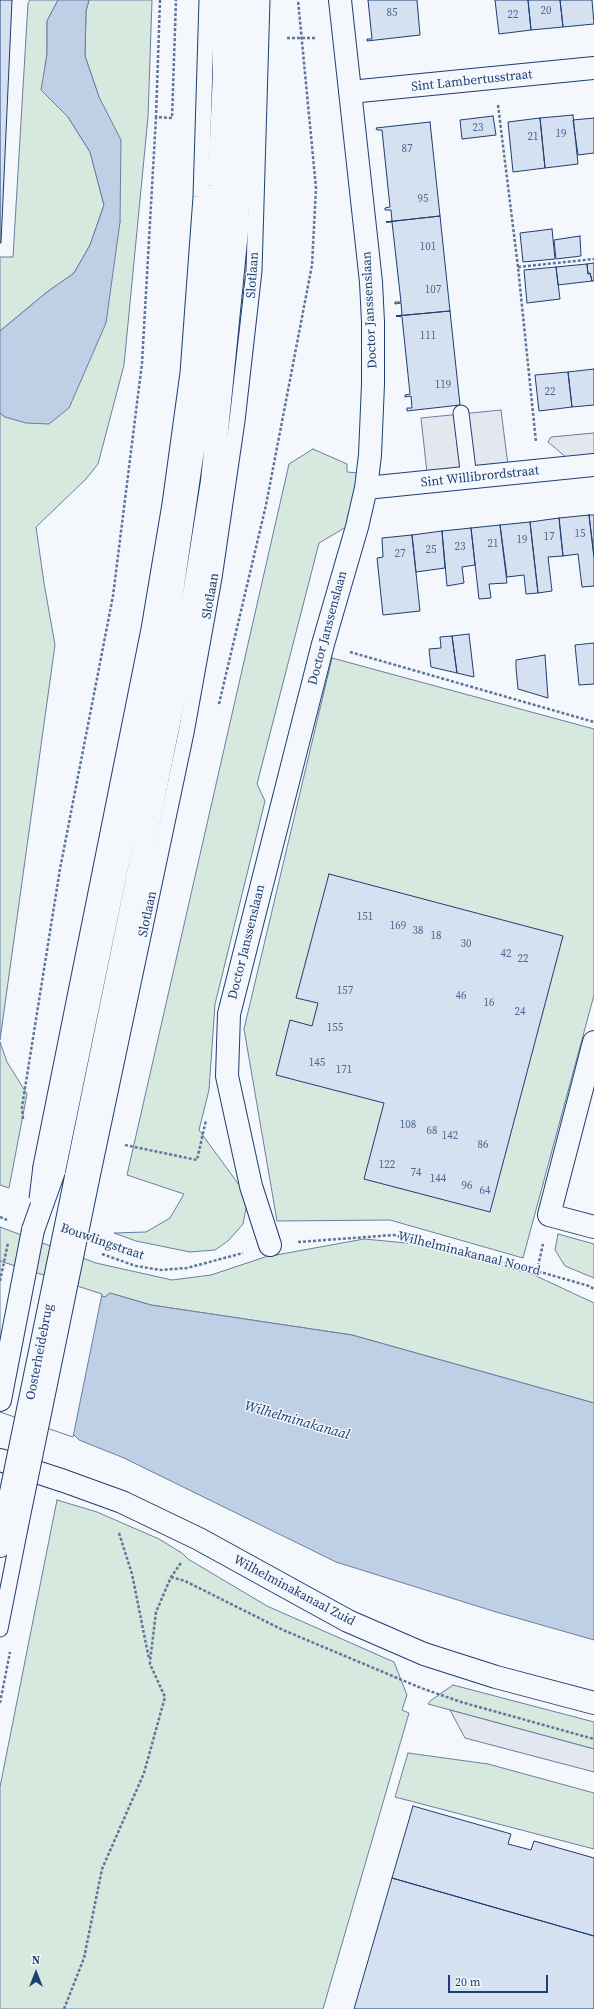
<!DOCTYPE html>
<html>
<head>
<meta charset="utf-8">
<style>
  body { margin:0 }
  #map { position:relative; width:594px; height:2009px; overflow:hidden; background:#f4f7fb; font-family:"Source Serif 4",serif }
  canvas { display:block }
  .north { position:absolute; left:16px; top:1953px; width:40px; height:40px; -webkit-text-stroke:3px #f4f7fb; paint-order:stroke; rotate:0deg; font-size:11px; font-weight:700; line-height:16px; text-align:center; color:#1d3f73 }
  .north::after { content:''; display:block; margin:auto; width:14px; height:18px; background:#1d3f73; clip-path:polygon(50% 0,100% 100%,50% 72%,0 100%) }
  .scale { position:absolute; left:448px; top:1975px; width:100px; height:18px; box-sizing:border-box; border:2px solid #1d3f73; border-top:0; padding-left:5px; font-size:12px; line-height:14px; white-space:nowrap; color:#1d3f73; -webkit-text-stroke:3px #f4f7fb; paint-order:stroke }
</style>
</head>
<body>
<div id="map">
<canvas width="594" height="2009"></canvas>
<div class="north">N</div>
<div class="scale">20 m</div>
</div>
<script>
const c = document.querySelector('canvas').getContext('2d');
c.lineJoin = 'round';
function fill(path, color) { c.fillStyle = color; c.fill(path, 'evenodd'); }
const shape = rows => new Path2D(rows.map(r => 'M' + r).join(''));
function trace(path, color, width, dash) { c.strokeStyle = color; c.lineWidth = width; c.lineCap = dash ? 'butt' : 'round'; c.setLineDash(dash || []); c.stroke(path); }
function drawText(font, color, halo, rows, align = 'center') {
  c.font = font + ' "Source Serif 4",serif'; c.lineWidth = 3; c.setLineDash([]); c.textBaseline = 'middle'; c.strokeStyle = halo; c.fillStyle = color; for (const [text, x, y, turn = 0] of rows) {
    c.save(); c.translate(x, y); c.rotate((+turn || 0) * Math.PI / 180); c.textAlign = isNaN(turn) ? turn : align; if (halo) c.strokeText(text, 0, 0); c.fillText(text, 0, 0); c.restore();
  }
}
const green = shape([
  [30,0,58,0,47,21,47,54,42,90,68,117,90,152,104,205,90,245,74,273,47,292,0,331,0,257,13,257,28,3,30,0],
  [89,0,152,0,148,117,124,365,98,464,86,479,36,527,44,583,55,645,0,1040,0,413,5,417,120,222,99,97,85,56,86,11,89,0],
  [313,449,347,464,347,472,358,473,348,526,319,543,257,784,265,801,215,1004,209,1090,199,1130,242,1189,247,1203,243,1224,228,1241,215,1250,190,1252,136,1241,114,1233,146,1232,170,1218,184,1194,127,1175,289,464,313,449],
  [332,658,594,729,594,995,523,1258,390,1220,277,1221,244,1029,332,658],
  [0,1042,7,1062,27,1094,9,1188,0,1185,0,1042],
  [0,1227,96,1263,172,1280,211,1275,265,1257,364,1239,418,1244,532,1274,594,1303,594,1403,352,1335,151,1305,110,1293,105,1297,0,1263,0,1227],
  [558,1234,594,1244,594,1278,565,1266,555,1250,558,1234],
  [57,1500,97,1512,159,1539,182,1553,188,1559,267,1606,394,1662,407,1695,402,1710,409,1713,323,2009,0,2009,0,1787,57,1500],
  [453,1685,594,1722,594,1749,428,1704,430,1701,453,1685],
  [408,1753,488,1764,594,1793,594,1849,395,1797,408,1753]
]);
const parking = shape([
  [501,410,508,465,427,473,421,418,501,410],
  [594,433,594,455,567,458,548,442,551,437,594,433],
  [450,1710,594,1749,594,1772,465,1738,450,1710]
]);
const water = shape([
  [58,0,89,0,86,11,85,56,99,97,121,140,120,222,106,323,69,408,49,424,26,423,5,417,0,413,0,331,47,292,74,273,90,245,104,205,90,152,68,117,41,90,47,54,47,21,58,0],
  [89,1292,105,1297,110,1293,151,1305,352,1335,594,1403,594,1640,496,1612,336,1562,124,1458,79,1440,72,1433,89,1292]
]);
const pier = shape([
  [0,1261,102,1294,73,1437,0,1412,0,1261]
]);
const building = shape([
  [0,0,12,0,1,243,0,243,0,0],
  [368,0,417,0,420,35,367,41,367,39,372,39,368,0],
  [495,0,528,0,531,30,499,34,495,0],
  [528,0,560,0,563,27,531,30,528,0],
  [560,0,592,0,594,24,563,27,560,0],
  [573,115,578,164,545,168,540,118,573,115],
  [493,116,496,135,462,139,460,120,493,116],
  [540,118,545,168,513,172,508,122,540,118],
  [594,118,594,153,578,155,573,120,594,118],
  [430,122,440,216,386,222,392,221,391,210,385,210,385,208,390,207,382,130,377,130,376,128,430,122],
  [440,216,450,311,396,316,402,315,401,303,395,304,395,302,401,302,392,222,386,222,440,216],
  [552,229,555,259,523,262,520,233,552,229],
  [580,236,581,256,556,259,554,240,580,236],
  [594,263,594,281,592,281,590,273,588,274,587,264,594,263],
  [587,264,588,274,590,273,592,281,558,285,556,267,587,264],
  [556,267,560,299,527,303,524,270,556,267],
  [450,311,460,405,407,411,407,408,412,408,411,396,405,397,405,395,410,394,402,317,396,316,450,311],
  [594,369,594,405,572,407,568,372,594,369],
  [568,372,572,407,539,411,535,375,568,372],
  [589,515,594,515,594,557,589,515],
  [589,515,594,557,594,586,582,587,578,554,563,556,559,518,589,515],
  [559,518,563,556,548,557,552,591,538,593,530,522,559,518],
  [530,522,538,593,526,594,524,575,507,577,500,525,530,522],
  [500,525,507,583,489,584,491,598,479,599,471,528,500,525],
  [471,528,475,565,462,567,464,583,447,586,442,531,471,528],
  [442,531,445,568,416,572,412,535,442,531],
  [412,535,420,611,383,615,377,558,383,557,382,538,412,535],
  [469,634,474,677,457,673,452,636,469,634],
  [452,636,457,673,431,667,429,649,441,648,440,637,452,636],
  [594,643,594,684,579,685,575,645,594,643],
  [545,655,548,698,518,689,516,668,516,660,545,655],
  [329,874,563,936,490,1212,364,1179,384,1103,276,1075,290,1020,312,1026,318,1003,296,998,329,874],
  [413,1806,511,1834,508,1844,531,1850,534,1841,594,1858,594,1936,392,1878,413,1806],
  [392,1878,594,1936,594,2009,354,2009,392,1878]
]);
const path = shape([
  [160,0,156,117,172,118,176,0],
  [287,38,316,38],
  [498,105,518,267,536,442],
  [518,267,594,259],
  [350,652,594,722],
  [219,704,266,505,312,265,316,188,298,0],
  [23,1119,22,1107,60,869,113,596,142,363,156,117],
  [125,1145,197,1160,206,1120],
  [0,1217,7,1220],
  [298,1242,394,1235,537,1271,589,1286,594,1289],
  [102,1254,136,1266,161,1270,187,1268,243,1253],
  [537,1271,543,1244],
  [119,1533,132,1574,149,1659],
  [171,1577,185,1581,283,1630,421,1688,461,1702,594,1739],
  [0,1703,10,1652],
  [64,2009,84,1958,102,1869,144,1773,165,1697,150,1664,150,1661,156,1612,171,1577,181,1563]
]);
const service = shape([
  [461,413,469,478],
  [41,1166,149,629,170,504,188,373,201,197,207,0],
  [91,1182,186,733,214,578,237,421,254,271,262,0],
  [0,1629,20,1528]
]);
const minor = shape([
  [350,92,594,68],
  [366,488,594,465],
  [594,1042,549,1215,594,1227],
  [270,1245,251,1186,227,1076,229,1014,323,644,357,527,366,488,370,455,373,384,373,322,371,282,340,0]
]);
const tertiary = shape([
  [54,1171,168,620,205,368,219,186,224,73,224,0],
  [76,1177,190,620,212,481,237,231,245,38,245,0],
  [0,1400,33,1230],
  [0,1460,64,1481,122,1502,199,1539,348,1621,424,1654,496,1677,594,1703],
  [0,1546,4,1526]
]);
const pathBridge = shape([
  [0,1281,8,1243]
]);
const serviceBridge = shape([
  [37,1199,41,1166],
  [20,1528,91,1182]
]);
const tertiaryBridge = shape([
  [33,1230,54,1171],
  [4,1526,76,1177]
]);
const numberNames = [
  ["20",546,11],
  ["85",392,13],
  ["22",513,15],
  ["23",478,128],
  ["19",561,134],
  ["21",533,137],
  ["87",407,149],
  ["95",423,199],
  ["101",428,247],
  ["107",433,290],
  ["111",428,336],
  ["119",443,385],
  ["22",550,392],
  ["15",580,534],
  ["17",549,537],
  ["19",522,540],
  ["21",493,544],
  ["23",460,547],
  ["25",431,550],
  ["27",400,554],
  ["151",365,917],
  ["169",398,926],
  ["38",418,931],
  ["18",436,936],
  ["30",466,944],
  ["42",506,954],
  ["22",523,959],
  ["157",345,991],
  ["46",461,996],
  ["16",489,1003],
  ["24",520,1012],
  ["155",335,1028],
  ["145",317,1063],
  ["171",344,1070],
  ["108",408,1125],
  ["68",432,1131],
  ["142",450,1136],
  ["86",483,1145],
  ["122",387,1165],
  ["74",416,1173],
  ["144",438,1179],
  ["96",467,1186],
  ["64",485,1191]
];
const streetNames = [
  ["Sint Lambertusstraat",472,81,-6],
  ["Slotlaan",253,275,-86],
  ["Doctor Janssenslaan",370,310,-93],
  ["Sint Willibrordstraat",480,477,-6],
  ["Slotlaan",211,596,-80],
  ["Doctor Janssenslaan",328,628,-75],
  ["Slotlaan",148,914,-78],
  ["Doctor Janssenslaan",247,942,-76],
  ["Bouwlingstraat",102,1242,19],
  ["Wilhelminakanaal Noord",469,1254,14],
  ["Oosterheidebrug",40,1352,-79],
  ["Wilhelminakanaal Zuid",294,1591,28]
];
const waterNames = [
  ["Wilhelminakanaal",297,1421,16]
];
fill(green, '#d7e8df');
trace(green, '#687fa3', 1);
fill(parking, '#e3e8f0');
trace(parking, '#687fa3', 1);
fill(water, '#bed0e5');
trace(water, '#687fa3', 1);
fill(pier, '#f4f7fb');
trace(pier, '#687fa3', 1);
fill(building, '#d5e0f0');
trace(building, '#1d3f73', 1);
trace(service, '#1d3f73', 17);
trace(minor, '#1d3f73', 24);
trace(tertiary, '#1d3f73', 24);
trace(path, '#5e769c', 2.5, [3, 2]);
trace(service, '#f4f7fb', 15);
trace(minor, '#f4f7fb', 22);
trace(tertiary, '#f4f7fb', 22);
trace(serviceBridge, '#1d3f73', 17, []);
trace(tertiaryBridge, '#1d3f73', 24, []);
trace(pathBridge, '#5e769c', 2.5, [3, 2]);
trace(serviceBridge, '#f4f7fb', 15);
trace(tertiaryBridge, '#f4f7fb', 22);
drawText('11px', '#4b6792', null, numberNames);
drawText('13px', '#1d3f73', '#f4f7fb', streetNames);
drawText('italic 14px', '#1d3f73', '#f4f7fb', waterNames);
</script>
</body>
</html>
